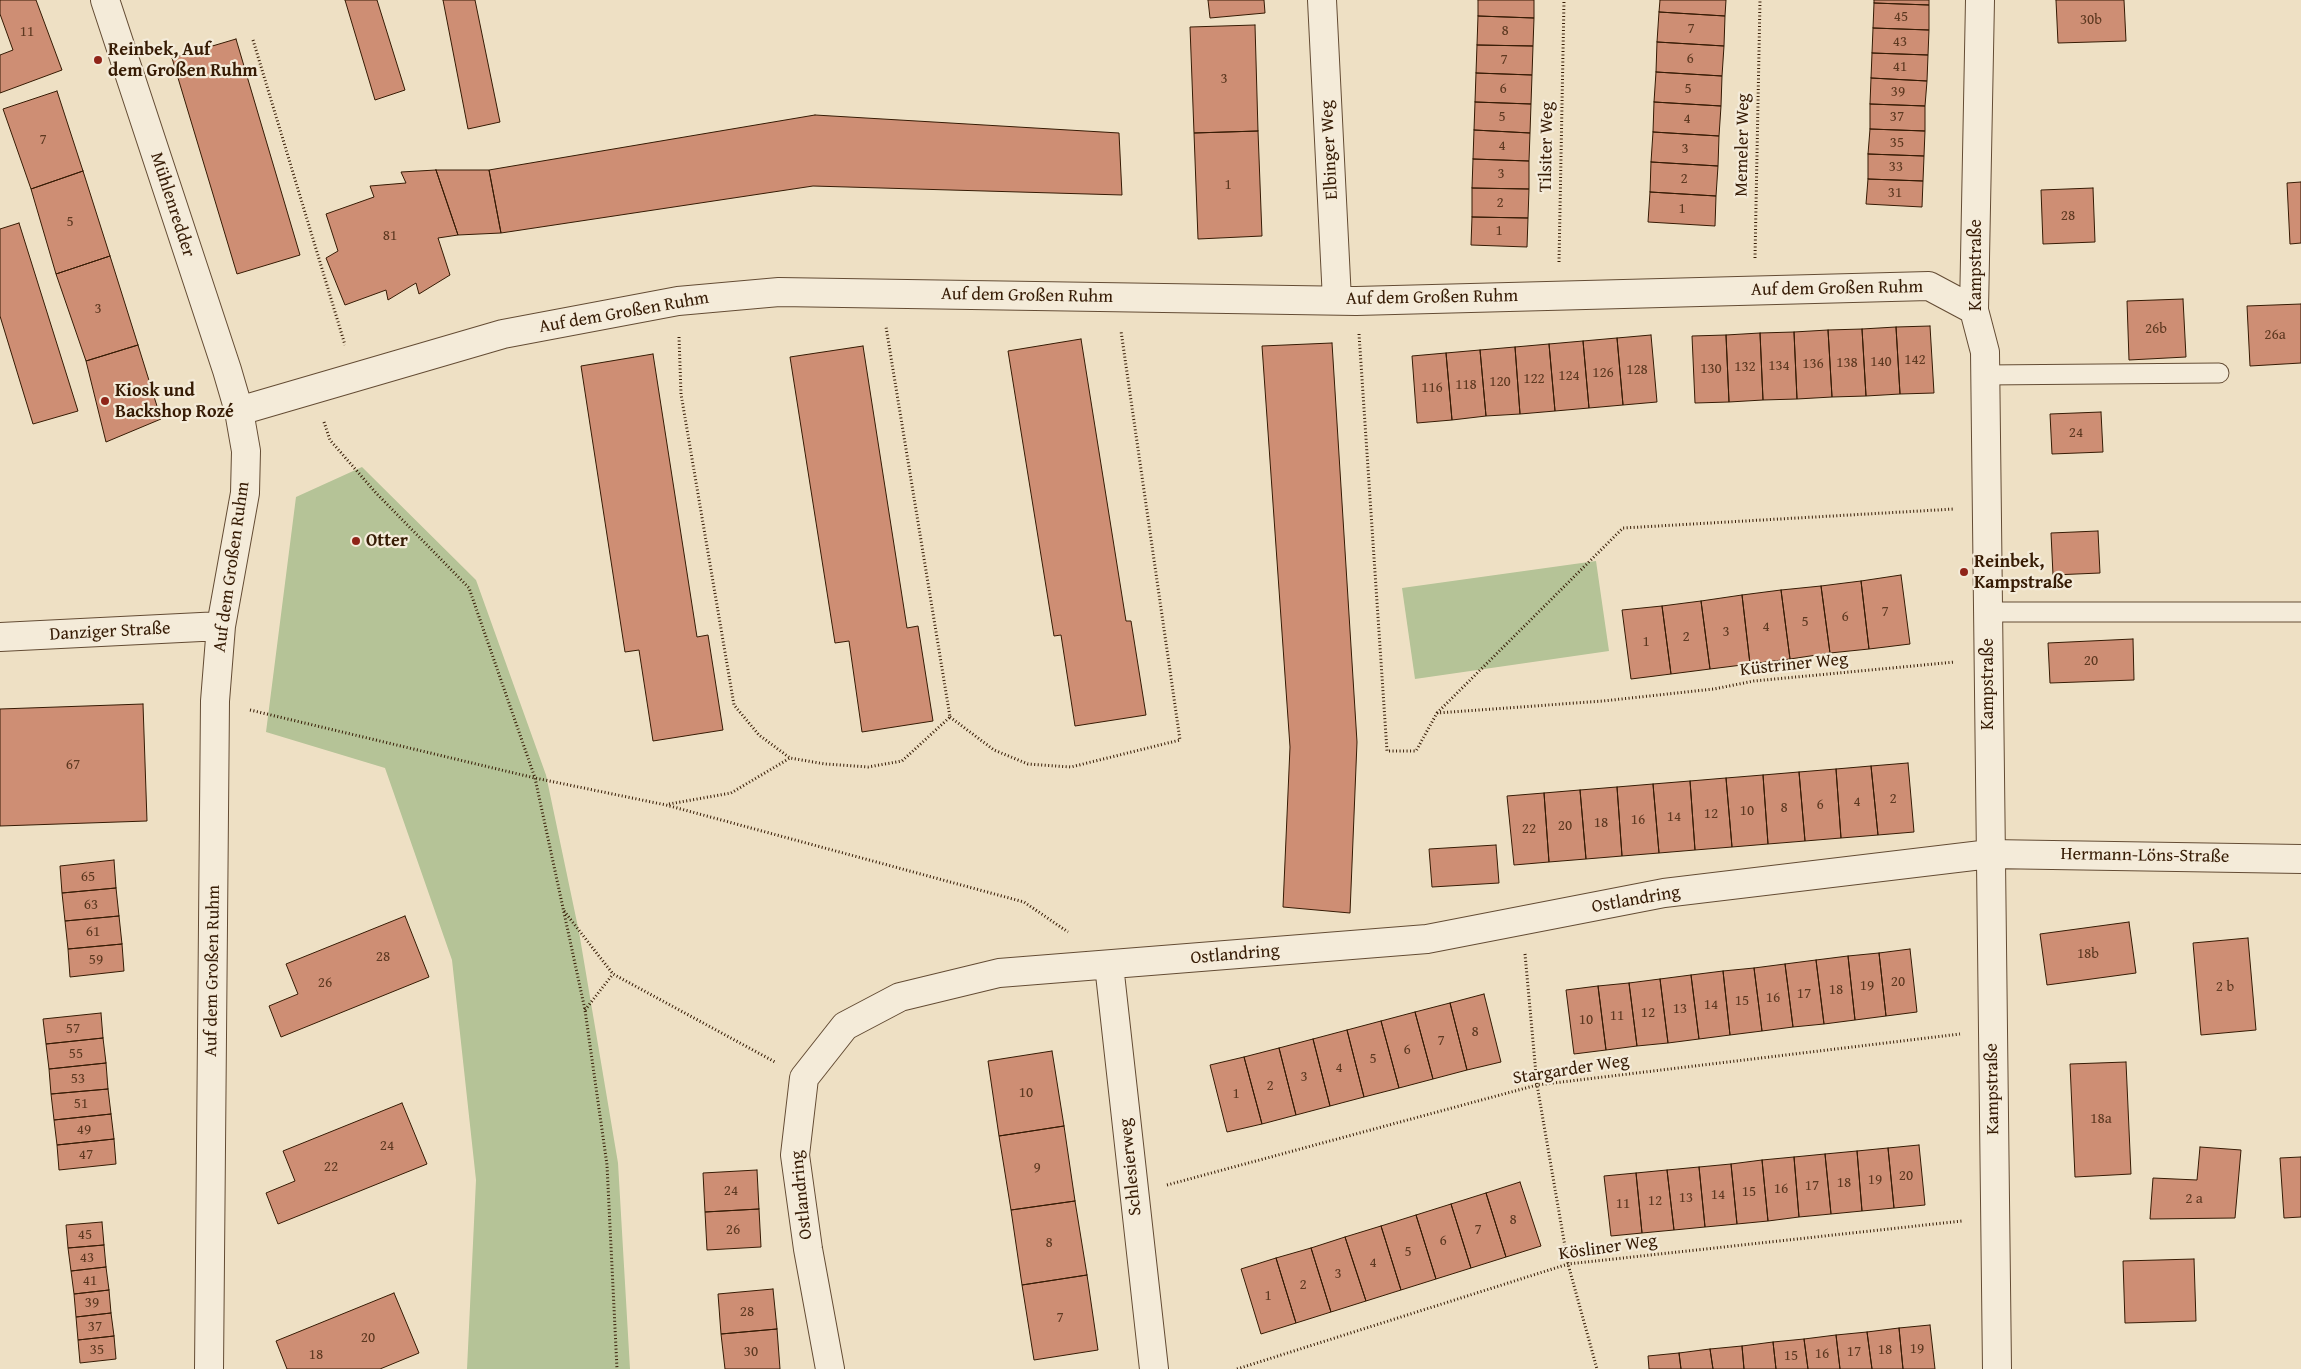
<!DOCTYPE html>
<html>
<head>
<meta charset="utf-8">
<style>
  body { margin:0 }
  canvas { display:block; background:#eee0c4 }
</style>
</head>
<body>
<canvas width="2301" height="1369"></canvas>
<script>
const c = document.querySelector('canvas').getContext('2d');
c.lineJoin = 'round';
function fill(path, color) { c.fillStyle = color; c.fill(path, 'evenodd'); }
const shape = rows => new Path2D(rows.map(r => 'M' + r).join(''));
function trace(path, color, width, dash) { c.strokeStyle = color; c.lineWidth = width; c.lineCap = dash ? 'butt' : 'round'; c.setLineDash(dash || []); c.stroke(path); }
function drawText(font, color, halo, rows, align = 'center') {
  c.font = font + ' "Gentium Book Plus",serif'; c.lineWidth = 4.5; c.setLineDash([]); c.textBaseline = 'middle'; c.strokeStyle = halo; c.fillStyle = color; for (const [text, x, y, turn = 0] of rows) {
    c.save(); c.translate(x, y); c.rotate((+turn || 0) * Math.PI / 180); c.textAlign = isNaN(turn) ? turn : align; if (halo) c.strokeText(text, 0, 0); c.fillText(text, 0, 0); c.restore();
  }
}
const green = shape([
  [362,467,476,580,546,775,579,932,618,1163,630,1369,467,1369,476,1180,452,960,385,768,266,732,296,497],
  [1596,561,1609,651,1415,679,1402,588]
]);
const building = shape([
  [0,0,36,0,62,70,0,93,0,55,13,50,0,14,0,0],
  [345,0,377,0,405,90,375,100,345,0],
  [443,0,475,0,500,122,468,129,443,0],
  [1208,0,1264,0,1265,13,1210,18,1208,0],
  [1478,0,1534,0,1534,18,1478,16,1478,0],
  [1660,0,1726,0,1725,16,1659,12,1660,0],
  [1874,0,1929,0,1929,5,1874,3,1874,0],
  [2056,0,2124,0,2126,41,2058,43,2056,0],
  [1874,3,1929,5,1929,30,1873,28,1874,3],
  [1659,12,1725,16,1724,46,1657,42,1659,12],
  [1478,16,1534,18,1533,46,1477,45,1478,16],
  [1255,25,1258,131,1194,133,1190,27,1255,25],
  [1873,28,1929,30,1928,55,1872,53,1873,28],
  [236,39,300,255,237,274,172,58,236,39],
  [1657,42,1724,46,1722,76,1656,72,1657,42],
  [1477,45,1533,46,1532,75,1476,73,1477,45],
  [1872,53,1928,55,1927,81,1871,78,1872,53],
  [1656,72,1722,76,1721,106,1654,102,1656,72],
  [1476,73,1532,75,1531,104,1475,102,1476,73],
  [1871,78,1927,81,1925,106,1870,104,1871,78],
  [57,91,83,171,31,189,3,109,57,91],
  [1475,102,1531,104,1530,133,1474,130,1475,102],
  [1654,102,1721,106,1719,136,1653,132,1654,102],
  [1870,104,1925,106,1925,131,1870,129,1870,104],
  [815,115,1119,133,1122,195,813,186,501,233,489,170,815,115],
  [1870,129,1925,131,1924,156,1868,154,1870,129],
  [1474,130,1530,133,1529,161,1473,159,1474,130],
  [1258,131,1262,236,1198,239,1194,133,1258,131],
  [1653,132,1719,136,1718,166,1651,162,1653,132],
  [1868,154,1924,156,1923,181,1868,179,1868,154],
  [1473,159,1529,161,1529,189,1472,188,1473,159],
  [1651,162,1718,166,1716,196,1650,192,1651,162],
  [436,170,458,235,438,238,450,275,419,294,416,283,388,300,386,290,345,305,326,258,338,251,326,214,374,197,370,186,406,183,401,172,436,170],
  [436,170,489,170,501,233,458,235,436,170],
  [83,171,110,256,56,274,31,189,83,171],
  [1868,179,1923,181,1922,207,1866,204,1868,179],
  [2301,182,2301,243,2290,244,2287,183,2301,182],
  [1472,188,1529,189,1528,218,1472,217,1472,188],
  [2093,188,2095,242,2043,244,2041,190,2093,188],
  [1650,192,1716,196,1715,226,1648,222,1650,192],
  [1472,217,1528,218,1527,247,1471,245,1472,217],
  [19,223,78,411,33,424,0,316,0,229,19,223],
  [110,256,138,345,86,361,56,274,110,256],
  [2183,299,2186,357,2129,360,2127,301,2183,299],
  [2301,304,2301,363,2250,366,2247,306,2301,304],
  [1930,326,1934,393,1900,394,1896,327,1930,326],
  [1896,327,1900,394,1866,396,1862,329,1896,327],
  [1862,329,1866,396,1832,397,1828,330,1862,329],
  [1828,330,1832,397,1797,399,1794,332,1828,330],
  [1794,332,1797,399,1763,400,1760,333,1794,332],
  [1760,333,1763,400,1729,402,1726,335,1760,333],
  [1651,335,1657,402,1623,405,1617,338,1651,335],
  [1726,335,1729,402,1695,403,1692,336,1726,335],
  [1617,338,1623,405,1589,408,1583,341,1617,338],
  [1081,339,1126,621,1131,621,1146,715,1075,726,1061,635,1054,636,1008,351,1081,339],
  [1583,341,1589,408,1555,411,1549,344,1583,341],
  [1332,343,1357,742,1350,913,1283,907,1290,747,1262,346,1332,343],
  [1549,344,1555,411,1520,414,1515,347,1549,344],
  [138,345,161,419,106,442,86,361,138,345],
  [863,346,907,628,918,626,933,721,862,732,849,641,835,643,790,357,863,346],
  [1515,347,1520,414,1486,416,1480,350,1515,347],
  [1480,350,1486,416,1452,420,1446,353,1480,350],
  [1446,353,1452,420,1417,423,1412,356,1446,353],
  [653,354,697,637,708,635,723,730,653,741,639,650,625,652,581,366,653,354],
  [2101,412,2103,452,2052,454,2050,414,2101,412],
  [2098,531,2100,573,2053,575,2051,533,2098,531],
  [1901,575,1910,644,1869,649,1861,581,1901,575],
  [1861,581,1869,649,1830,653,1821,586,1861,581],
  [1821,586,1830,653,1790,659,1781,590,1821,586],
  [1781,590,1790,659,1750,664,1742,595,1781,590],
  [1742,595,1750,664,1710,669,1701,601,1742,595],
  [1701,601,1710,669,1671,674,1662,606,1701,601],
  [1662,606,1671,674,1631,679,1622,610,1662,606],
  [2133,639,2134,680,2050,683,2048,643,2133,639],
  [143,704,147,821,0,826,0,709,143,704],
  [1908,763,1914,832,1878,835,1871,766,1908,763],
  [1871,766,1878,835,1841,838,1836,769,1871,766],
  [1836,769,1841,838,1805,841,1799,772,1836,769],
  [1799,772,1805,841,1768,844,1763,775,1799,772],
  [1763,775,1768,844,1732,847,1726,778,1763,775],
  [1726,778,1732,847,1695,850,1690,781,1726,778],
  [1690,781,1695,850,1659,853,1653,784,1690,781],
  [1653,784,1659,853,1622,856,1617,787,1653,784],
  [1617,787,1622,856,1586,859,1580,790,1617,787],
  [1580,790,1586,859,1549,862,1544,793,1580,790],
  [1544,793,1549,862,1514,865,1507,796,1544,793],
  [1496,845,1499,883,1432,887,1429,849,1496,845],
  [114,860,116,888,62,893,60,866,114,860],
  [116,888,119,916,65,921,62,893,116,888],
  [119,916,122,944,68,949,65,921,119,916],
  [405,916,429,977,281,1037,269,1006,298,994,286,964,405,916],
  [2129,922,2136,973,2047,985,2040,934,2129,922],
  [2248,938,2256,1030,2201,1035,2193,943,2248,938],
  [122,944,124,971,70,977,68,949,122,944],
  [1910,949,1917,1012,1886,1016,1879,953,1910,949],
  [1879,953,1886,1016,1855,1020,1848,956,1879,953],
  [1848,956,1855,1020,1824,1024,1816,960,1848,956],
  [1816,960,1824,1024,1793,1027,1785,964,1816,960],
  [1785,964,1793,1027,1762,1031,1754,968,1785,964],
  [1754,968,1762,1031,1730,1035,1723,971,1754,968],
  [1723,971,1730,1035,1699,1039,1691,975,1723,971],
  [1691,975,1699,1039,1668,1043,1660,979,1691,975],
  [1660,979,1668,1043,1637,1046,1629,983,1660,979],
  [1629,983,1637,1046,1606,1050,1598,986,1629,983],
  [1598,986,1606,1050,1574,1054,1566,990,1598,986],
  [1484,994,1501,1062,1467,1070,1450,1003,1484,994],
  [1450,1003,1467,1070,1433,1079,1415,1012,1450,1003],
  [1415,1012,1433,1079,1399,1088,1381,1021,1415,1012],
  [101,1013,103,1038,46,1044,43,1019,101,1013],
  [1381,1021,1399,1088,1364,1097,1347,1030,1381,1021],
  [1347,1030,1364,1097,1330,1106,1313,1039,1347,1030],
  [103,1038,106,1063,49,1069,46,1044,103,1038],
  [1313,1039,1330,1106,1296,1115,1279,1048,1313,1039],
  [1279,1048,1296,1115,1262,1124,1244,1057,1279,1048],
  [1052,1051,1064,1126,999,1136,988,1061,1052,1051],
  [1244,1057,1262,1124,1227,1132,1210,1065,1244,1057],
  [2126,1062,2131,1174,2075,1177,2070,1064,2126,1062],
  [106,1063,108,1089,51,1094,49,1069,106,1063],
  [108,1089,111,1114,54,1120,51,1094,108,1089],
  [402,1103,427,1164,278,1224,266,1193,295,1181,283,1151,402,1103],
  [111,1114,114,1139,57,1145,54,1120,111,1114],
  [1064,1126,1075,1201,1011,1210,999,1136,1064,1126],
  [114,1139,116,1164,59,1170,57,1145,114,1139],
  [1919,1145,1925,1205,1894,1208,1888,1148,1919,1145],
  [2200,1147,2241,1150,2235,1218,2150,1219,2153,1178,2197,1180,2200,1147],
  [1888,1148,1894,1208,1862,1211,1857,1151,1888,1148],
  [1857,1151,1862,1211,1831,1214,1825,1154,1857,1151],
  [1825,1154,1831,1214,1799,1217,1794,1157,1825,1154],
  [1794,1157,1799,1217,1768,1221,1762,1160,1794,1157],
  [2301,1157,2301,1217,2284,1218,2280,1158,2301,1157],
  [1762,1160,1768,1221,1737,1224,1731,1164,1762,1160],
  [1731,1164,1737,1224,1705,1227,1699,1167,1731,1164],
  [1699,1167,1705,1227,1674,1230,1667,1170,1699,1167],
  [757,1170,759,1209,705,1212,703,1173,757,1170],
  [1667,1170,1674,1230,1642,1233,1636,1173,1667,1170],
  [1636,1173,1642,1233,1611,1236,1604,1176,1636,1173],
  [1520,1182,1541,1246,1506,1257,1486,1193,1520,1182],
  [1486,1193,1506,1257,1471,1268,1451,1204,1486,1193],
  [1075,1201,1087,1275,1022,1285,1011,1210,1075,1201],
  [1451,1204,1471,1268,1436,1279,1416,1215,1451,1204],
  [759,1209,761,1247,707,1250,705,1212,759,1209],
  [1416,1215,1436,1279,1401,1290,1381,1226,1416,1215],
  [102,1222,104,1245,68,1248,66,1225,102,1222],
  [1381,1226,1401,1290,1366,1301,1345,1237,1381,1226],
  [1345,1237,1366,1301,1331,1312,1311,1248,1345,1237],
  [104,1245,106,1267,71,1271,68,1248,104,1245],
  [1311,1248,1331,1312,1296,1323,1276,1258,1311,1248],
  [1276,1258,1296,1323,1261,1334,1241,1269,1276,1258],
  [2194,1259,2196,1321,2125,1323,2123,1261,2194,1259],
  [106,1267,109,1290,74,1294,71,1271,106,1267],
  [1087,1275,1098,1350,1034,1360,1022,1285,1087,1275],
  [773,1289,777,1329,721,1334,718,1294,773,1289],
  [109,1290,111,1313,76,1317,74,1294,109,1290],
  [394,1293,419,1353,380,1369,287,1369,276,1341,394,1293],
  [111,1313,114,1336,78,1340,76,1317,111,1313],
  [1930,1325,1935,1369,1903,1369,1899,1328,1930,1325],
  [1899,1328,1903,1369,1872,1369,1867,1332,1899,1328],
  [777,1329,780,1369,725,1369,721,1334,777,1329],
  [1867,1332,1872,1369,1840,1369,1836,1335,1867,1332],
  [1836,1335,1840,1369,1808,1369,1804,1339,1836,1335],
  [114,1336,116,1359,80,1363,78,1340,114,1336],
  [1804,1339,1808,1369,1776,1369,1773,1342,1804,1339],
  [1773,1342,1776,1369,1744,1369,1742,1346,1773,1342],
  [1742,1346,1744,1369,1713,1369,1710,1349,1742,1346],
  [1710,1349,1713,1369,1681,1369,1679,1353,1710,1349],
  [1679,1353,1681,1369,1649,1369,1648,1356,1679,1353]
]);
const path = shape([
  [253,40,345,345],
  [1755,258,1760,0],
  [1559,262,1564,0],
  [1359,334,1387,751,1416,751,1437,713,1603,701,1714,689,1754,681,1955,662],
  [679,337,681,394,734,705,759,735,790,758,825,764,868,767,902,761,950,717,886,327],
  [324,422,330,440,376,493,469,588,535,778,585,1010,607,1165,617,1369],
  [250,710,535,778,666,805,1024,902,1068,932],
  [1437,713,1623,528,1954,509],
  [950,717,994,750,1028,764,1071,767,1180,740,1121,331],
  [669,804,731,793,790,758],
  [564,911,613,974,775,1062],
  [1525,954,1537,1085,1568,1264,1597,1369],
  [585,1010,613,974],
  [1167,1185,1537,1085,1960,1034],
  [1237,1369,1568,1264,1962,1221]
]);
const service = shape([
  [1985,375,2219,373],
  [1988,612,2301,612]
]);
const minor = shape([
  [105,0,227,370,239,411,246,451,245,493,221,626,215,701,209,1369],
  [1322,0,1337,300],
  [1980,0,1974,310,1985,352,1997,1369],
  [239,411,503,334,678,301,779,292,1356,301,1929,286,1974,310],
  [0,637,221,626],
  [1109,965,1154,1369],
  [830,1369,808,1249,795,1155,804,1078,845,1026,900,997,999,973,1427,939,1664,893,1990,854,2301,859]
]);
const markers = [
  [98,60,5,"#8f2418"],
  [105,401,5,"#8f2418"],
  [356,541,5,"#8f2418"],
  [1964,572,5,"#8f2418"]
];
const numberNames = [
  ["45",1901,17],
  ["30b",2091,20],
  ["7",1691,29],
  ["8",1505,31],
  ["11",27,32],
  ["43",1900,42],
  ["6",1690,59],
  ["7",1504,60],
  ["41",1900,67],
  ["3",1224,79],
  ["6",1503,89],
  ["5",1688,89],
  ["39",1898,92],
  ["5",1502,117],
  ["37",1897,117],
  ["4",1687,119],
  ["7",43,140],
  ["35",1897,143],
  ["4",1502,146],
  ["3",1685,149],
  ["33",1896,167],
  ["3",1501,174],
  ["2",1684,179],
  ["1",1228,185],
  ["31",1895,193],
  ["2",1500,203],
  ["1",1682,209],
  ["28",2068,216],
  ["5",70,222],
  ["1",1499,231],
  ["81",390,236],
  ["3",98,309],
  ["26b",2156,329],
  ["26a",2275,335],
  ["142",1915,360],
  ["140",1881,362],
  ["138",1847,363],
  ["136",1813,364],
  ["134",1779,366],
  ["132",1745,367],
  ["130",1711,369],
  ["128",1637,370],
  ["126",1603,373],
  ["124",1569,376],
  ["122",1534,379],
  ["120",1500,382],
  ["118",1466,385],
  ["116",1432,388],
  ["24",2076,433],
  ["7",1885,612],
  ["6",1845,617],
  ["5",1805,622],
  ["4",1766,627],
  ["3",1726,632],
  ["2",1686,637],
  ["1",1646,642],
  ["20",2091,661],
  ["67",73,765],
  ["2",1893,799],
  ["4",1857,802],
  ["6",1820,805],
  ["8",1784,808],
  ["10",1747,811],
  ["12",1711,814],
  ["14",1674,817],
  ["16",1638,820],
  ["18",1601,823],
  ["20",1565,826],
  ["22",1529,829],
  ["65",88,877],
  ["63",91,905],
  ["61",93,932],
  ["18b",2088,954],
  ["28",383,957],
  ["59",96,960],
  ["20",1898,982],
  ["26",325,983],
  ["19",1867,986],
  ["2 b",2225,987],
  ["18",1836,990],
  ["17",1804,994],
  ["16",1773,998],
  ["15",1742,1001],
  ["14",1711,1005],
  ["13",1680,1009],
  ["12",1648,1013],
  ["11",1617,1016],
  ["10",1586,1020],
  ["57",73,1029],
  ["8",1475,1032],
  ["7",1441,1041],
  ["6",1407,1050],
  ["55",76,1054],
  ["5",1373,1059],
  ["4",1339,1068],
  ["3",1304,1077],
  ["53",78,1079],
  ["2",1270,1086],
  ["10",1026,1093],
  ["1",1236,1094],
  ["51",81,1104],
  ["18a",2101,1119],
  ["49",84,1130],
  ["24",387,1146],
  ["47",86,1155],
  ["22",331,1167],
  ["9",1037,1168],
  ["20",1906,1176],
  ["19",1875,1180],
  ["18",1844,1183],
  ["17",1812,1186],
  ["16",1781,1189],
  ["24",731,1191],
  ["15",1749,1192],
  ["14",1718,1195],
  ["13",1686,1198],
  ["2 a",2194,1199],
  ["12",1655,1201],
  ["11",1623,1204],
  ["8",1513,1220],
  ["26",733,1230],
  ["7",1478,1230],
  ["45",85,1235],
  ["6",1443,1241],
  ["8",1049,1243],
  ["5",1408,1252],
  ["43",87,1258],
  ["4",1373,1263],
  ["3",1338,1274],
  ["41",90,1281],
  ["2",1303,1285],
  ["1",1268,1296],
  ["39",92,1303],
  ["28",747,1312],
  ["7",1060,1318],
  ["37",95,1327],
  ["20",368,1338],
  ["19",1917,1349],
  ["35",97,1350],
  ["18",1885,1350],
  ["30",751,1352],
  ["17",1854,1352],
  ["16",1822,1354],
  ["18",316,1355],
  ["15",1791,1356]
];
const poiNames = [
  ["Reinbek, Auf",108,50],
  ["dem Großen Ruhm",108,71],
  ["Kiosk und",115,391],
  ["Backshop Rozé",115,412],
  ["Otter",366,541],
  ["Reinbek,",1974,562],
  ["Kampstraße",1974,583]
];
const streetNames = [
  ["Memeler Weg",1743,145,-89],
  ["Tilsiter Weg",1547,147,-89],
  ["Elbinger Weg",1330,150,-93],
  ["Mühlenredder",172,205,72],
  ["Kampstraße",1976,265,-90],
  ["Auf dem Großen Ruhm",1837,289,-1],
  ["Auf dem Großen Ruhm",1027,296,1],
  ["Auf dem Großen Ruhm",1432,298,-1],
  ["Auf dem Großen Ruhm",624,313,-10],
  ["Auf dem Großen Ruhm",232,567,-82],
  ["Danziger Straße",110,632,-3],
  ["Küstriner Weg",1794,665,-6],
  ["Kampstraße",1988,684,-90],
  ["Hermann-Löns-Straße",2145,856,1],
  ["Ostlandring",1636,900,-10],
  ["Ostlandring",1235,955,-5],
  ["Auf dem Großen Ruhm",213,971,-89],
  ["Stargarder Weg",1571,1070,-9],
  ["Kampstraße",1993,1089,-91],
  ["Schlesierweg",1131,1167,-96],
  ["Ostlandring",802,1195,-96],
  ["Kösliner Weg",1608,1248,-8]
];
fill(green, '#b5c397');
fill(building, '#ce8e74');
trace(building, '#361b04', 1);
trace(service, '#644c34', 21);
trace(minor, '#644c34', 30);
trace(path, '#361b04', 3, [1, 2.5]);
trace(service, '#f4ebd9', 19);
trace(minor, '#f4ebd9', 28);
for (const [x, y, r, color] of markers) { const dot = new Path2D(); dot.arc(x, y, r, 0, 2 * Math.PI); c.fillStyle = color; c.fill(dot); trace(dot, '#f4ebd9', 2); }
drawText('15px', '#5c3820', null, numberNames);
drawText('bold 18px', '#361b04', '#f4ebd9', poiNames, 'left');
drawText('18px', '#361b04', '#f4ebd9', streetNames);
</script>
</body>
</html>
